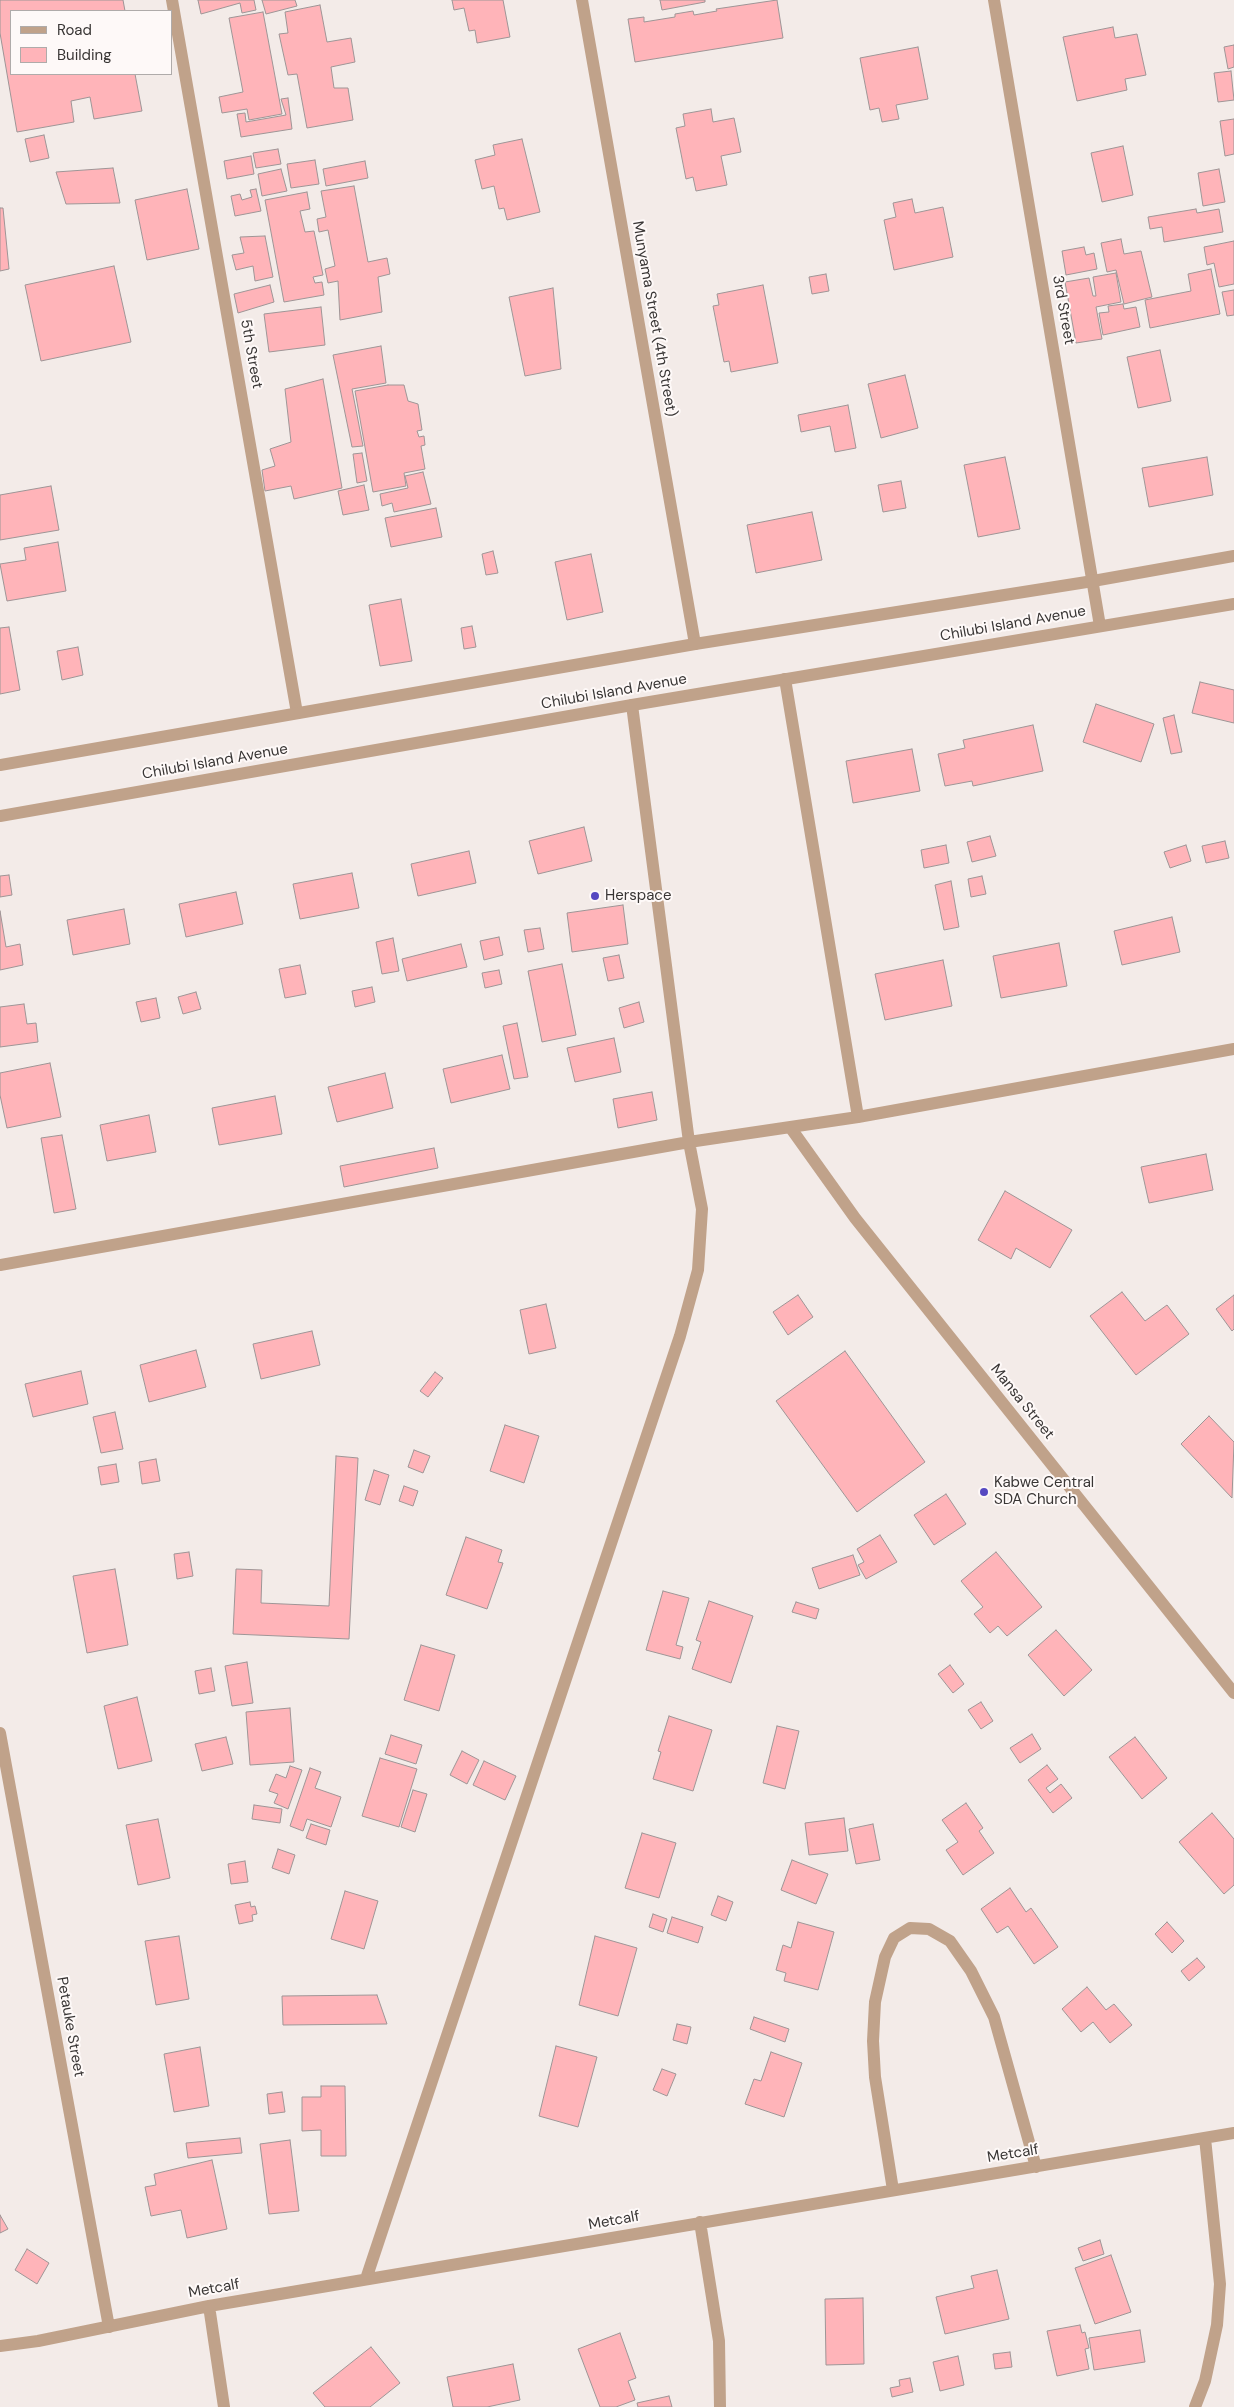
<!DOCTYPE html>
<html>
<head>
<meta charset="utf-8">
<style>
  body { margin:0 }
  #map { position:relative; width:1234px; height:2407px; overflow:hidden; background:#f3ebe8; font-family:"DM Sans",sans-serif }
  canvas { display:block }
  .legend { position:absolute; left:10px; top:10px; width:162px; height:65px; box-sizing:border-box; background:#fef9f8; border:1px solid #afabaa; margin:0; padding:6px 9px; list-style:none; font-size:15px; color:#393635 }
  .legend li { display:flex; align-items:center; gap:10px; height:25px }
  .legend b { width:25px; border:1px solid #afabaa }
</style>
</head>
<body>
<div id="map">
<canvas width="1234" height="2407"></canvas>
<ul class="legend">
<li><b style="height:6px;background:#c0a28a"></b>Road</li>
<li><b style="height:14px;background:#ffb4b9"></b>Building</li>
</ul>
</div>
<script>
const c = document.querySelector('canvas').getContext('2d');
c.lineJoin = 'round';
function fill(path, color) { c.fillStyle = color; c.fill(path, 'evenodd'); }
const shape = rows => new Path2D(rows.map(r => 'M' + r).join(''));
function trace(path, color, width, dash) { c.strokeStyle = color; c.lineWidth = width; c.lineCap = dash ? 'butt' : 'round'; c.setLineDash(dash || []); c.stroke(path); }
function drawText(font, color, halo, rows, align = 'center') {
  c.font = font + ' "DM Sans",sans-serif'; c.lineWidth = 4; c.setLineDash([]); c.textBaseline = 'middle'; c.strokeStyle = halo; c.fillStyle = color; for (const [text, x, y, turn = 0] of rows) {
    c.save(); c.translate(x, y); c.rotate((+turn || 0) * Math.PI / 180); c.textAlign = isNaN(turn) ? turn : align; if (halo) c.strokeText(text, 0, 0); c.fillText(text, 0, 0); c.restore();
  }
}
const building = shape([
  [0,0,123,0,125,11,11,11,11,74,135,74,142,111,94,119,90,97,71,101,74,122,17,132,0,33,0,0],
  [198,0,254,0,256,10,242,13,240,3,201,14,198,0],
  [262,0,295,0,297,6,266,14,262,0],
  [452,0,503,0,510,37,477,43,475,30,469,31,464,8,454,10,452,0],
  [660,0,705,0,705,2,662,10,660,0],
  [777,0,783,38,635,62,628,19,644,17,644,22,675,17,675,14,693,11,694,15,717,11,716,9,777,0],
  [320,5,327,42,351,38,355,62,331,67,334,88,348,88,353,120,307,128,297,74,288,75,279,34,288,33,285,12,320,5],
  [263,12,282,114,249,120,247,109,222,113,219,97,243,92,229,18,263,12],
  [1113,27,1115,38,1137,34,1146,75,1125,79,1127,90,1077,101,1063,37,1113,27],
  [1234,45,1234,67,1228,69,1224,47,1234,45],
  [918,47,928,99,896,105,899,119,882,122,879,108,870,110,860,58,918,47],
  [1231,71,1234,100,1218,102,1214,73,1231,71],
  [288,98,292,129,241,137,237,114,245,113,246,122,286,115,281,99,288,98],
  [711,109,713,122,734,118,741,152,721,156,727,185,696,191,693,177,686,179,676,128,685,126,683,114,711,109],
  [1234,119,1234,154,1225,156,1220,121,1234,119],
  [44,135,49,158,30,162,25,139,44,135],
  [522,139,540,212,507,220,504,208,499,209,494,186,482,189,475,160,495,155,493,145,522,139],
  [1123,146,1133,195,1102,202,1091,153,1123,146],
  [278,149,281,164,256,168,253,153,278,149],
  [251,156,254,174,227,179,224,161,251,156],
  [315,160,319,184,291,188,287,164,315,160],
  [365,161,368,178,326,186,323,169,365,161],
  [113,168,120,203,66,204,56,172,113,168],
  [281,169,287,191,262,196,258,174,281,169],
  [1219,169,1225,202,1203,206,1198,173,1219,169],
  [354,186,368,262,387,258,390,274,378,277,382,312,340,320,338,281,328,283,325,269,335,266,328,230,319,232,317,219,326,217,321,191,354,186],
  [187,189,199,249,147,260,135,200,187,189],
  [256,189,261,211,235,216,231,196,240,194,242,200,252,197,250,190,256,189],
  [307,192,310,209,300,211,305,232,314,231,323,275,313,277,315,283,322,282,324,295,284,302,265,200,307,192],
  [912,199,915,213,943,207,953,257,894,270,884,220,896,217,893,203,912,199],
  [0,208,3,208,9,269,0,271,0,208],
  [1196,209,1197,213,1219,209,1223,232,1164,242,1162,227,1150,229,1148,217,1196,209],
  [265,236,273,277,255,281,253,266,236,270,232,255,244,253,240,237,265,236],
  [1121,239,1124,254,1141,251,1152,297,1124,304,1116,270,1107,272,1101,243,1121,239],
  [1234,241,1234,284,1219,287,1214,263,1207,265,1204,247,1234,241],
  [1084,247,1086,255,1094,253,1097,269,1066,275,1062,251,1084,247],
  [114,266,131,342,41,361,25,285,114,266],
  [1211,269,1220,314,1150,328,1145,300,1191,291,1188,274,1211,269],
  [1116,273,1121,302,1096,307,1102,339,1076,343,1065,282,1089,278,1093,296,1096,296,1093,277,1116,273],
  [826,274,829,291,812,294,809,277,826,274],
  [270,285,274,302,238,313,234,294,270,285],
  [763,285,778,363,731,372,729,361,724,362,713,306,719,305,717,294,763,285],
  [553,288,561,369,525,376,509,297,553,288],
  [1234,290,1234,315,1227,316,1222,292,1234,290],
  [1123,304,1124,309,1136,307,1140,327,1103,335,1099,313,1109,312,1108,306,1123,304],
  [321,307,325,345,269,352,264,314,321,307],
  [381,346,386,383,352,389,363,446,352,447,333,355,381,346],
  [1160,350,1171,401,1138,408,1127,357,1160,350],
  [905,375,918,428,881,438,868,384,905,375],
  [323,379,342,488,294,499,291,486,265,491,262,470,275,466,270,449,291,442,285,389,323,379],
  [388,385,404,385,408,401,418,404,422,430,417,431,419,437,424,436,425,445,421,446,425,469,404,473,406,486,373,492,355,391,388,385],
  [848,405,856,448,835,452,830,426,801,432,798,415,848,405],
  [362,453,367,481,357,483,353,454,362,453],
  [1005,457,1020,529,978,537,964,465,1005,457],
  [1207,457,1213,495,1149,507,1142,468,1207,457],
  [423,472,431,504,394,512,392,503,382,506,380,494,408,488,405,476,423,472],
  [901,481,906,508,883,512,878,485,901,481],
  [364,485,369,510,343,515,338,491,364,485],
  [51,486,59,530,0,540,0,495,51,486],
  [436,508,442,537,391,547,385,518,436,508],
  [812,512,822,560,756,573,747,525,812,512],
  [58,542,66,591,7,601,0,564,26,560,24,548,58,542],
  [493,551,498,573,486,575,482,554,493,551],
  [591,554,603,612,567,620,555,562,591,554],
  [401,599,412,661,380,666,369,605,401,599],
  [472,626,476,647,464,649,461,628,472,626],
  [9,627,20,690,0,694,0,628,9,627],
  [78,647,83,675,62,680,57,651,78,647],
  [1200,682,1234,690,1234,723,1192,713,1200,682],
  [1096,704,1154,724,1141,762,1083,742,1096,704],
  [1174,715,1182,752,1171,754,1163,718,1174,715],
  [1033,725,1043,771,973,786,972,781,945,786,938,754,965,748,963,740,1033,725],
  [912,749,920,791,853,803,846,761,912,749],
  [584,827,592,861,538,874,529,841,584,827],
  [990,836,996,856,972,862,967,842,990,836],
  [1225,841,1229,858,1206,863,1202,846,1225,841],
  [946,845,949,863,924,868,921,850,946,845],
  [1186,845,1191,861,1170,868,1164,852,1186,845],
  [469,851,476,883,418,896,411,864,469,851],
  [352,873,359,908,300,919,293,884,352,873],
  [9,875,12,895,0,897,0,876,9,875],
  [982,876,986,894,971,897,968,879,982,876],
  [951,881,959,927,944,930,935,885,951,881],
  [236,892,243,924,186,937,179,904,236,892],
  [623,905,628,944,572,952,567,913,623,905],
  [124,909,130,944,73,955,67,920,124,909],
  [0,911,6,947,20,944,23,965,0,970,0,911],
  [1172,917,1180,952,1122,965,1114,931,1172,917],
  [540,928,544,949,528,952,524,930,540,928],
  [499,937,503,955,484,960,480,941,499,937],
  [393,938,399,971,382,974,376,942,393,938],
  [1059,943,1067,986,1001,998,993,956,1059,943],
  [461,944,467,967,407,981,402,959,461,944],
  [619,955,624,978,608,981,603,958,619,955],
  [943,960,952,1006,885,1020,875,974,943,960],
  [562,964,576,1035,542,1042,528,971,562,964],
  [300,965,306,994,285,998,279,969,300,965],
  [499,970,502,984,485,988,482,973,499,970],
  [372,987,375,1002,355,1007,352,991,372,987],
  [196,992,201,1009,183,1014,178,997,196,992],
  [156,998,160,1018,141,1022,136,1002,156,998],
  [639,1002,644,1022,624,1028,619,1008,639,1002],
  [24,1004,27,1024,36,1023,38,1042,0,1047,0,1007,24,1004],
  [517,1023,528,1077,514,1079,503,1026,517,1023],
  [614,1038,621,1072,575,1082,567,1048,614,1038],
  [502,1055,510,1089,451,1103,443,1069,502,1055],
  [50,1063,61,1117,7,1128,0,1095,0,1073,50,1063],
  [385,1073,393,1108,337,1122,328,1087,385,1073],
  [652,1092,657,1120,618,1128,613,1099,652,1092],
  [275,1096,282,1134,219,1145,212,1108,275,1096],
  [149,1115,156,1152,107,1161,100,1125,149,1115],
  [62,1135,76,1209,54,1213,41,1138,62,1135],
  [434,1148,438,1168,344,1187,340,1166,434,1148],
  [1206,1154,1213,1190,1149,1203,1141,1167,1206,1154],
  [1005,1191,1072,1230,1050,1268,1016,1248,1011,1259,978,1240,1005,1191],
  [1122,1292,1145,1321,1167,1305,1189,1334,1136,1375,1090,1316,1122,1292],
  [798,1295,813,1317,788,1335,773,1312,798,1295],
  [1234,1295,1234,1329,1232,1331,1216,1309,1234,1295],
  [546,1304,556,1348,529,1354,520,1310,546,1304],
  [312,1331,320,1365,261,1379,253,1344,312,1331],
  [196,1350,206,1387,149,1402,140,1365,196,1350],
  [845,1351,925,1462,857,1512,776,1401,845,1351],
  [81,1371,88,1404,33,1417,25,1384,81,1371],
  [435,1372,443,1378,428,1397,420,1391,435,1372],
  [115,1412,123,1449,101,1453,93,1417,115,1412],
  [1209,1416,1234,1442,1232,1498,1181,1444,1209,1416],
  [505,1425,539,1436,524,1483,490,1471,505,1425],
  [414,1450,430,1456,423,1473,408,1467,414,1450],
  [336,1456,358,1458,349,1639,233,1634,236,1569,262,1570,261,1603,329,1606,336,1456],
  [156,1459,160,1481,142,1484,139,1462,156,1459],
  [116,1464,119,1482,101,1485,98,1467,116,1464],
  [374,1470,389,1475,380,1505,365,1500,374,1470],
  [404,1486,418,1491,413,1506,399,1501,404,1486],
  [946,1494,966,1524,934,1545,914,1515,946,1494],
  [880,1535,897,1562,866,1579,858,1565,864,1562,857,1549,880,1535],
  [466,1537,502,1550,498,1562,503,1563,487,1609,446,1595,466,1537],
  [189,1552,193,1576,177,1579,174,1554,189,1552],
  [996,1552,1042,1607,1007,1636,998,1626,990,1633,974,1614,983,1607,961,1581,996,1552],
  [853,1555,860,1575,819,1589,812,1568,853,1555],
  [115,1569,128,1645,87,1653,73,1576,115,1569],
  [663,1591,689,1598,676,1645,683,1647,680,1659,646,1650,663,1591],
  [709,1601,753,1616,731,1683,692,1669,701,1642,696,1640,709,1601],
  [796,1602,819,1609,816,1619,792,1612,796,1602],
  [1056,1630,1092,1670,1064,1696,1028,1655,1056,1630],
  [421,1645,455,1655,439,1711,404,1700,421,1645],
  [247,1662,253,1703,232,1706,225,1666,247,1662],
  [950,1665,964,1684,953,1693,938,1674,950,1665],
  [211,1668,215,1691,199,1694,195,1671,211,1668],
  [137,1697,152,1761,118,1769,104,1706,137,1697],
  [981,1702,993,1721,981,1729,968,1710,981,1702],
  [290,1708,294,1762,250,1765,246,1712,290,1708],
  [669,1716,712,1730,693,1791,653,1779,661,1752,658,1751,669,1716],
  [777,1726,799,1731,785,1789,763,1783,777,1726],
  [1032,1734,1041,1749,1020,1763,1010,1748,1032,1734],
  [391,1735,422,1745,416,1764,385,1754,391,1735],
  [226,1737,233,1764,202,1771,195,1744,226,1737],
  [1135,1737,1167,1778,1142,1799,1109,1757,1135,1737],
  [462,1751,479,1760,467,1784,450,1775,462,1751],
  [380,1758,417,1769,399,1827,362,1816,380,1758],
  [484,1761,516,1776,505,1800,473,1785,484,1761],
  [1047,1765,1058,1779,1046,1788,1050,1793,1061,1784,1072,1798,1053,1813,1028,1780,1047,1765],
  [290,1766,302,1770,288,1809,274,1803,278,1794,269,1791,276,1774,286,1778,290,1766],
  [310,1768,321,1772,315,1788,341,1797,331,1827,307,1819,303,1831,290,1826,310,1768],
  [413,1790,427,1794,415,1832,401,1827,413,1790],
  [966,1803,983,1828,979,1831,994,1853,963,1875,946,1850,958,1842,942,1820,966,1803],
  [254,1805,282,1809,280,1823,252,1819,254,1805],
  [1212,1813,1234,1839,1234,1885,1224,1894,1179,1842,1212,1813],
  [844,1818,848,1851,809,1855,805,1823,844,1818],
  [158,1819,170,1878,138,1885,126,1825,158,1819],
  [311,1824,330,1830,326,1845,306,1838,311,1824],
  [873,1824,880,1860,856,1864,849,1829,873,1824],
  [642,1833,676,1843,659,1898,625,1888,642,1833],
  [278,1849,295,1855,289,1874,272,1868,278,1849],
  [792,1860,828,1874,816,1904,781,1890,792,1860],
  [245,1861,248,1882,231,1884,228,1864,245,1861],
  [1010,1888,1026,1912,1031,1908,1058,1947,1034,1964,1008,1926,997,1933,981,1909,1010,1888],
  [345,1891,378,1901,364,1949,331,1939,345,1891],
  [718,1896,733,1902,726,1921,711,1915,718,1896],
  [250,1902,251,1907,255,1906,257,1914,252,1915,253,1921,239,1924,235,1905,250,1902],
  [653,1914,667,1919,663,1932,649,1927,653,1914],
  [672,1917,703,1927,698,1943,667,1933,672,1917],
  [798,1922,834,1932,818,1990,784,1981,786,1973,776,1970,783,1945,791,1948,798,1922],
  [1167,1922,1184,1941,1172,1953,1155,1934,1167,1922],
  [179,1936,189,1999,156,2005,145,1941,179,1936],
  [595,1936,637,1948,618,2016,579,2005,595,1936],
  [1197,1958,1205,1967,1189,1981,1181,1971,1197,1958],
  [1087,1987,1106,2010,1114,2004,1132,2025,1110,2043,1093,2022,1081,2032,1062,2009,1087,1987],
  [377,1995,387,2024,283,2025,282,1996,377,1995],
  [754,2017,789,2029,785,2042,750,2029,754,2017],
  [677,2024,691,2027,687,2044,673,2040,677,2024],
  [556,2046,597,2057,578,2127,539,2116,556,2046],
  [200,2047,209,2106,174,2112,164,2054,200,2047],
  [771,2052,802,2063,784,2117,745,2104,754,2079,761,2081,771,2052],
  [662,2069,676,2074,667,2096,653,2090,662,2069],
  [321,2086,345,2086,346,2156,321,2156,321,2130,302,2131,302,2097,321,2097,321,2086],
  [282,2092,285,2112,269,2114,267,2094,282,2092],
  [240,2138,242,2153,188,2158,186,2143,240,2138],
  [290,2140,299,2211,269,2214,260,2144,290,2140],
  [212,2160,227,2229,187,2238,181,2210,151,2216,145,2187,156,2185,154,2174,212,2160],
  [0,2215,8,2229,0,2233,0,2215],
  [1100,2240,1104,2254,1083,2261,1078,2248,1100,2240],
  [27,2249,49,2263,37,2284,15,2270,27,2249],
  [1111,2255,1131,2312,1095,2324,1075,2268,1111,2255],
  [997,2270,1009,2319,945,2334,936,2297,974,2288,971,2276,997,2270],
  [863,2298,864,2364,826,2365,825,2299,863,2298],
  [1080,2325,1082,2333,1085,2332,1089,2348,1085,2349,1089,2369,1057,2376,1047,2331,1080,2325],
  [1140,2330,1145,2362,1094,2370,1089,2338,1140,2330],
  [620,2333,636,2378,628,2381,635,2400,616,2407,600,2407,578,2349,620,2333],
  [371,2347,400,2383,370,2407,325,2407,313,2393,371,2347],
  [1010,2352,1012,2367,995,2369,993,2354,1010,2352],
  [958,2356,964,2385,940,2391,933,2362,958,2356],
  [513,2364,520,2400,487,2407,453,2407,447,2377,513,2364],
  [910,2378,913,2392,892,2397,890,2388,900,2386,899,2380,910,2378],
  [669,2396,672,2407,638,2407,637,2403,669,2396]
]);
const minor = shape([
  [172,0,297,713],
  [582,0,695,644],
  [994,0,1100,626],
  [785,679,858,1117],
  [790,1127,855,1218,1234,1693],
  [0,1265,689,1142,858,1117,1234,1049],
  [0,1733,109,2327],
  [893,2190,875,2077,873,2041,875,2002,885,1957,894,1938,910,1928,929,1929,950,1941,971,1971,994,2017,1036,2167],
  [700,2222,719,2341,720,2407],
  [366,2279,680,1336,698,1270,702,1209,689,1142,632,705],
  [209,2306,224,2407],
  [0,2346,38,2341,209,2306,1234,2133],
  [1195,2407,1205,2381,1217,2325,1220,2284,1205,2138]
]);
const tertiary = shape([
  [0,765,695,644,1093,581,1234,556],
  [0,816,632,705,1234,604]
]);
const markers = [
  [595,896,5,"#5649c1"],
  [984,1492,5,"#5649c1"]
];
const streetNames = [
  ["3rd Street",1063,310,80],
  ["Munyama Street (4th Street)",654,319,80],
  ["5th Street",251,354,80],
  ["Chilubi Island Avenue",1013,624,-10],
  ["Chilubi Island Avenue",614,692,-10],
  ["Chilubi Island Avenue",215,762,-10],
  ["Mansa Street",1022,1402,51],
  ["Petauke Street",70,2027,80],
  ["Metcalf",1013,2154,-9],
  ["Metcalf",614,2221,-10],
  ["Metcalf",214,2289,-10]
];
const poiNames = [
  ["Herspace",605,896],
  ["Kabwe Central",994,1483],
  ["SDA Church",994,1500]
];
fill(building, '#ffb4b9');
trace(building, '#9e9596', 1);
trace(minor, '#c0a28a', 12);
trace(tertiary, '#c0a28a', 12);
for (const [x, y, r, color] of markers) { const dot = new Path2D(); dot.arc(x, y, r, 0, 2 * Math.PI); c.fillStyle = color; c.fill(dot); trace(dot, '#fef9f8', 2); }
drawText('15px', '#393635', '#fef9f8', streetNames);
drawText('15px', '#393635', '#fef9f8', poiNames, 'left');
</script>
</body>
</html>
